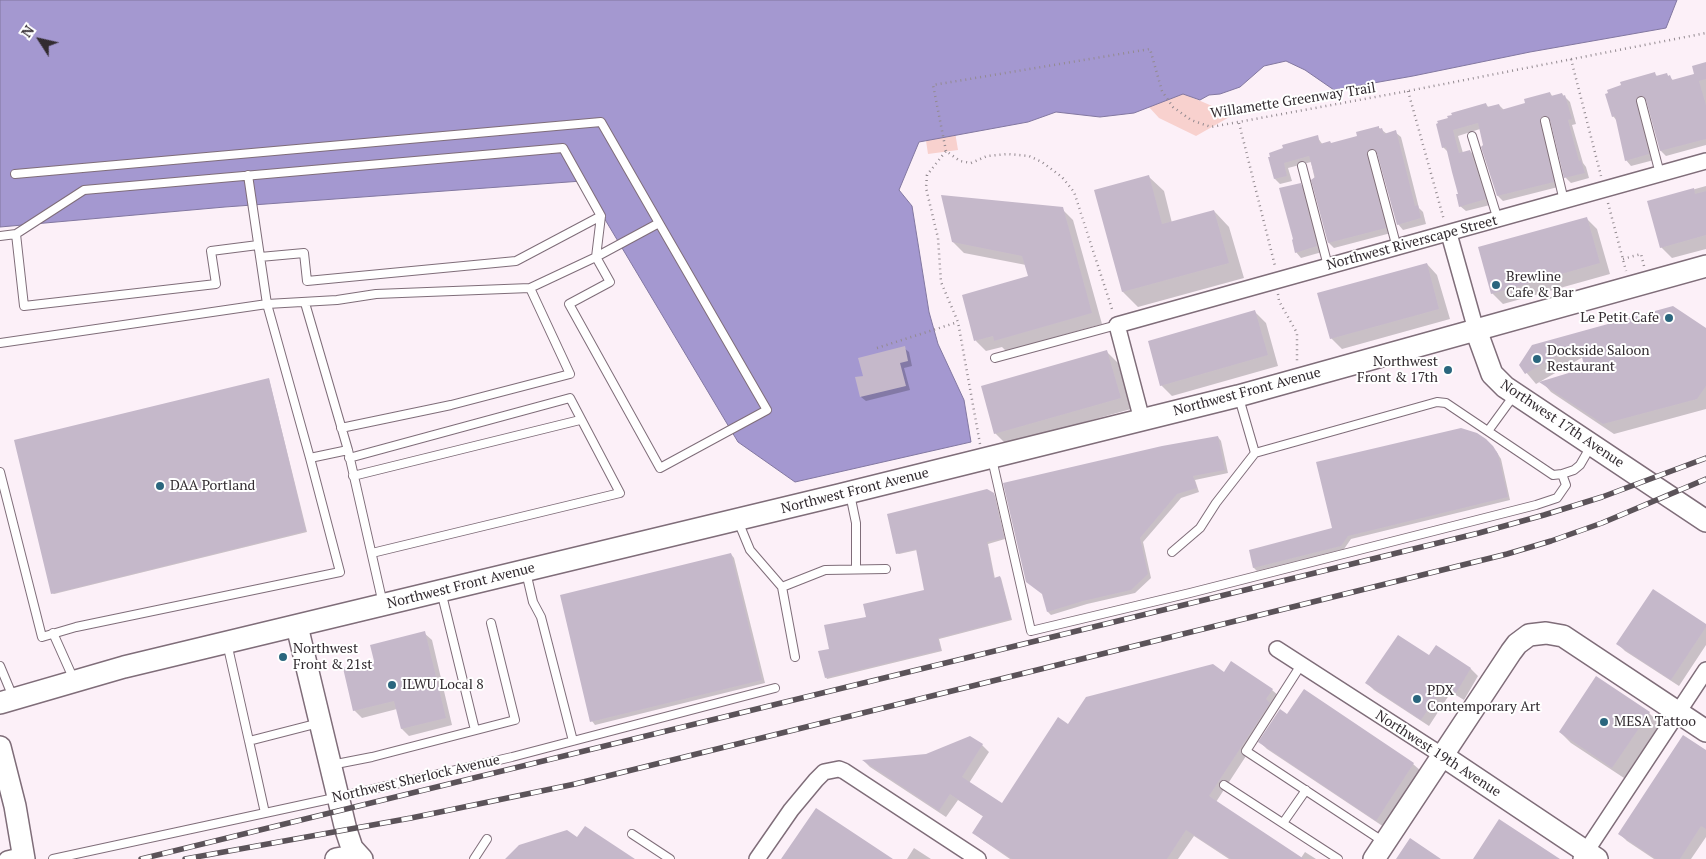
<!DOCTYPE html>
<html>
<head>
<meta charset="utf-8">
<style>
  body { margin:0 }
  #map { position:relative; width:1706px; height:859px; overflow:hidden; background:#fcf0f8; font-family:"PT Serif",serif }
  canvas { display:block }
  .north { position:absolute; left:15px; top:15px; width:50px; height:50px; -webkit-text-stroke:4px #fff; paint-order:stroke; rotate:305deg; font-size:14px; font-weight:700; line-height:20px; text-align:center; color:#322b30 }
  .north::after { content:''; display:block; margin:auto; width:18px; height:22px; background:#322b30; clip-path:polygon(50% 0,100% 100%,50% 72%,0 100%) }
</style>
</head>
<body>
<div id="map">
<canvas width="1706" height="859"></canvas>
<div class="north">N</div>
</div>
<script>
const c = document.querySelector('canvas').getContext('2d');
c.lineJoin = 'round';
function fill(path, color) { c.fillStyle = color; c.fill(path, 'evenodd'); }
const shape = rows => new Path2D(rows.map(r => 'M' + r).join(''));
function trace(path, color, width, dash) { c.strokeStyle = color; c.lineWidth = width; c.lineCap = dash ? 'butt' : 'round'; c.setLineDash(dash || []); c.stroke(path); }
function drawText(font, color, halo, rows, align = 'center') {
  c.font = font + ' "PT Serif",serif'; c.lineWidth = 4; c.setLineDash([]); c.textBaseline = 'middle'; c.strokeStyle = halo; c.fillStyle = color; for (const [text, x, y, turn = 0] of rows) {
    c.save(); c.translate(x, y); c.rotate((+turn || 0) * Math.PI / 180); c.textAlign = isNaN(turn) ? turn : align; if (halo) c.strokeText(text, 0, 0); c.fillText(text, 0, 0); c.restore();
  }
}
const green = shape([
  [915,67,1182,93,1233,115,1196,136,1159,118,1148,106,951,108,958,150,928,154]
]);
const water = shape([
  [0,0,1677,0,1666,28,1530,52,1413,76,1334,90,1305,70,1286,61,1264,66,1240,87,1220,94,1209,95,1200,100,1183,94,1134,113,1100,117,1056,112,1028,122,919,142,899,190,912,206,929,312,938,344,964,400,971,442,795,482,738,442,582,181,225,207,0,227,0,0]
]);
const shadow = shape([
  [1706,63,1706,145,1666,156,1661,151,1648,101,1646,100,1642,103,1654,160,1631,166,1626,160,1617,121,1613,116,1655,74,1658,77,1667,75,1674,81,1696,74],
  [1550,93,1553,97,1562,94,1570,102,1576,124,1572,125,1583,163,1586,167,1589,178,1571,183,1566,178,1552,121,1549,121,1545,125,1558,187,1503,201,1498,196,1480,129,1458,136,1463,153,1470,151,1475,156,1490,205,1466,211,1460,206,1460,195,1448,152,1443,147,1437,125,1486,104,1489,108,1499,105,1504,110,1527,104],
  [1378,127,1387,134,1395,132,1401,137,1419,208,1423,212,1426,224,1403,230,1398,224,1379,154,1376,154,1391,233,1334,248,1329,243,1311,162,1288,168,1292,181,1280,184,1275,179,1269,158,1317,137,1323,145,1331,144,1358,137],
  [1148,176,1164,191,1172,223,1214,211,1229,227,1244,278,1138,307,1123,292,1095,191],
  [1300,184,1306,189,1322,252,1301,258,1296,252,1295,240],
  [1706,186,1706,249,1672,258,1661,247,1648,202],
  [1062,209,1073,220,1102,324,1006,351,1002,347,986,351,976,341,963,296,1030,277,1026,265,964,253,953,242],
  [1586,218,1597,229,1610,274,1503,304,1492,293],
  [1427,264,1437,275,1450,319,1342,349,1331,338],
  [1255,312,1266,323,1278,366,1172,396,1161,385],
  [1706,329,1706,409,1614,434,1551,392,1542,382,1587,369,1583,357,1536,384,1520,365,1533,346],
  [904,348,909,352,912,366,904,368,910,390,866,401,861,397,857,378,864,376],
  [1107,352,1118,363,1131,409,1006,444,995,433],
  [269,379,307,532,54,594,52,593],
  [1218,437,1221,441,1228,473,1195,480,1199,492,1181,498,1143,542,1151,578,1135,593,1087,604,1051,615,1048,612,1044,594],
  [1496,451,1501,459,1510,500,1351,539,1344,549,1257,571,1254,568,1251,551,1334,529],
  [993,494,995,496,1005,539,988,544,995,579,1000,577,1001,578,1012,620,939,639,942,651,827,679,826,677,830,650,867,618,925,591,917,550,899,554,897,553],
  [731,554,734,558,765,683,595,725,592,721],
  [1706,625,1706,645,1679,686,1625,651,1618,644],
  [424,633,432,640,452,725,409,736,402,729,397,709,362,718,354,710,375,662],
  [1436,646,1471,669,1478,676,1464,700,1451,692,1429,726,1374,690,1367,683,1429,657],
  [1224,674,1272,690,1279,696,1276,710,1216,802,1301,858,1305,852,1316,859,1229,859,1194,836,1178,859,1010,859,981,839,974,833,984,817,958,800,946,817,870,767,864,761,926,755,970,738,982,745,989,752,969,783,1002,805,1069,726],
  [1596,678,1649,713,1660,724,1624,778,1571,743,1560,732],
  [1304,691,1413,764,1421,771,1384,827,1267,749,1260,742,1288,715],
  [1706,752,1706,837,1691,859,1654,859,1627,841,1620,834],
  [914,848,931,859,907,859]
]);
const building = shape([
  [1706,62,1706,79,1699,81,1706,105,1706,139,1660,151,1646,100,1643,96,1639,96,1636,99,1636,102,1649,154,1625,161,1615,116,1612,117,1605,94,1608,93,1607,90,1621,85,1620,82,1655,72,1656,76,1667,73,1668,76,1670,75,1672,80,1694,74,1692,66],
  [1550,92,1551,96,1562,93,1563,96,1565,95,1572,119,1568,120,1579,161,1581,160,1585,173,1564,178,1550,120,1547,116,1543,116,1540,119,1540,122,1554,182,1497,196,1481,147,1483,145,1478,123,1453,130,1459,153,1470,150,1486,199,1459,207,1456,194,1458,194,1452,172,1446,147,1442,148,1436,124,1438,123,1437,121,1448,118,1447,116,1452,115,1451,113,1486,103,1487,107,1499,104,1501,110,1525,103,1524,99],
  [1379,126,1379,129,1382,128,1384,134,1396,130,1415,206,1418,205,1421,218,1397,225,1377,153,1374,149,1370,149,1367,152,1367,155,1386,228,1328,243,1311,180,1315,177,1309,156,1284,163,1287,176,1274,179,1268,157,1270,157,1269,153,1283,148,1282,145,1318,135,1320,144,1330,141,1331,143,1357,136,1356,132],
  [1149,175,1162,224,1214,210,1229,263,1122,292,1094,190],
  [1301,183,1317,246,1295,253,1292,240,1293,239,1279,188],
  [1694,188,1695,194,1706,191,1706,235,1660,248,1647,201],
  [941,195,1063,207,1092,313,994,341,993,336,974,341,962,295,1028,276,1022,256,952,242],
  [1587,217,1600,263,1491,294,1478,247],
  [1427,263,1439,309,1330,339,1317,293],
  [1673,306,1706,328,1706,386,1697,399,1603,424,1539,382,1585,368,1578,344,1525,374,1519,365,1532,345],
  [1255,310,1268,355,1160,386,1148,341],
  [905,346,908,361,900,363,906,386,860,397,855,377,863,376,858,358],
  [1107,350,1121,398,994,434,981,386],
  [269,378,306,531,51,594,14,440],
  [1461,428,1477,433,1486,439,1493,446,1498,454,1508,497,1348,536,1341,546,1253,568,1249,550,1332,528,1316,462],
  [1218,436,1225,470,1193,476,1197,488,1177,494,1140,538,1148,574,1131,590,1083,601,1047,612,1042,594,1026,582,1003,483,1162,446],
  [987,489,994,493,1004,538,987,542,994,578,1000,576,1011,619,938,638,941,650,825,678,818,651,829,649,824,625,866,617,863,604,924,590,916,549,896,554,887,514],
  [731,553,762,680,590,722,560,595],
  [1653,589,1706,624,1706,627,1671,680,1616,644],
  [425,631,446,718,401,729,394,701,353,711,343,668,374,661,370,645],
  [1398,635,1429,655,1436,645,1471,668,1456,693,1444,686,1421,720,1365,683],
  [1231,661,1273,689,1266,699,1270,703,1209,796,1304,859,1231,859,1186,830,1167,859,1012,859,972,833,983,816,950,794,939,811,862,760,926,754,970,736,983,744,962,777,1002,803,1058,717,1068,724,1086,697,1213,664,1224,672],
  [1596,676,1650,712,1612,768,1559,732],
  [1304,689,1414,763,1376,821,1258,742,1280,709,1287,714],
  [1683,735,1706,750,1706,829,1701,826,1680,859,1656,859,1618,834],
  [816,808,893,859,781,859],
  [1499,819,1560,859,1473,859],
  [585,826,635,859,505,859,519,845,567,830,577,837],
  [1410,838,1441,859,1396,859]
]);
const path = shape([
  [1571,59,1601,176],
  [1408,91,1444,220],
  [1239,123,1275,266],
  [946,151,933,85,1150,49,1162,91,1173,107,1191,120,1211,127,1408,91,1706,33],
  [1608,203,1626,271],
  [1623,259,1641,254,1644,266],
  [1278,294,1279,301,1297,333,1297,361],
  [877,348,958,322],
  [980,444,958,322,941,282,938,238,926,188,927,175,946,151,960,161,971,163,987,156,1008,154,1029,156,1042,162,1062,177,1074,192,1113,312]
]);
const lane = shape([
  [1641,101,1660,174],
  [1545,121,1564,201],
  [1472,136,1498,220],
  [1372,154,1397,248],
  [1302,166,1328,266],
  [248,175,267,304,310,458],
  [16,234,84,190,563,148,601,216],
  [0,236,16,234,24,306,216,284,211,251,258,245],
  [260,257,304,253,307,281,516,261,601,216,596,257,610,282,569,304,660,468,767,410,659,223],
  [305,303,348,450,383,604],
  [0,343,267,304,337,300,376,294,530,288,596,257,659,223,601,122,15,174],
  [995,358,1117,325],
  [1239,398,1255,453,1437,402,1446,403,1553,475,1562,474,1574,470,1580,465,1591,446],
  [341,428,451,405,570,374,530,288],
  [1488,431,1515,394],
  [349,458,570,398,620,493,372,553],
  [992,459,1031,631,1190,593,1536,505,1557,498,1566,485,1562,474],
  [0,472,42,637,76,627,340,572,310,458,348,450],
  [353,476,580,420],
  [850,494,856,523,856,569],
  [738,521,750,550,782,587,795,657],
  [1172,552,1200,528,1216,503,1255,453],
  [526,572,533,602,541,617,573,741],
  [782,587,825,570,886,569],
  [441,591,475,730],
  [53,633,74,680],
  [227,643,249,741],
  [1301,665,1246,751,1384,842],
  [0,666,13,697],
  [331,765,372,757,515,720,491,623],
  [1224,785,1338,859],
  [265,813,249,741,319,723],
  [1283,823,1306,790],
  [632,834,670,859],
  [53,859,339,797,512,757,775,688],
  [474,859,487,839]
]);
const street = shape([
  [1449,234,1476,330],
  [1142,420,1117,325,1706,161],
  [1277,649,1443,756],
  [7,859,24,855],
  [757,859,791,810,816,780,824,772,839,769,844,771,978,859],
  [1581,859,1706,670]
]);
const secondary = shape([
  [1476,330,1492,374,1505,387,1706,521],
  [297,626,346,830,352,848,362,859],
  [0,703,124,667,839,495,1238,396,1706,266],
  [0,747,15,806,24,859],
  [1443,756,1597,859],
  [336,859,358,855],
  [1374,859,1511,652,1517,644,1529,635,1546,633,1563,636,1706,731]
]);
const rail = shape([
  [141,859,1479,533,1544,515,1602,497,1706,458],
  [185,859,411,818,575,784,1507,554,1551,541,1602,523,1706,479]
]);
const markers = [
  [1496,285,5,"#2a667e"],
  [1669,318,5,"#2a667e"],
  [1537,359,5,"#2a667e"],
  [1448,370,5,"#2a667e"],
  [160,486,5,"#2a667e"],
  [283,657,5,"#2a667e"],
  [392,685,5,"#2a667e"],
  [1417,699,5,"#2a667e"],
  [1604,722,5,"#2a667e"]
];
const streetNames = [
  ["Willamette Greenway Trail",1293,101,-9],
  ["Northwest Riverscape Street",1412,243,-15],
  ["Northwest Front Avenue",1247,392,-15],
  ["Northwest 17th Avenue",1562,424,34],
  ["Northwest Front Avenue",855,491,-14],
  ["Northwest Front Avenue",461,586,-14],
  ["Northwest 19th Avenue",1438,754,33],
  ["Northwest Sherlock Avenue",416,779,-13]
];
const poiNames = [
  ["Brewline",1506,277],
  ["Cafe & Bar",1506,293],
  ["Le Petit Cafe",1659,318,"right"],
  ["Dockside Saloon",1547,351],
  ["Restaurant",1547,367],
  ["Northwest",1438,362,"right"],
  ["Front & 17th",1438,378,"right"],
  ["DAA Portland",170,486],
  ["Northwest",293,649],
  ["Front & 21st",293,665],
  ["ILWU Local 8",402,685],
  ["PDX",1427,691],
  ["Contemporary Art",1427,707],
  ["MESA Tattoo",1614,722]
];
fill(green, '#f8d1ce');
fill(water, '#a498d0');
trace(water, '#8277a0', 1);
fill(shadow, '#0003');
fill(building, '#c5b8ca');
trace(lane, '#7f6d79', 10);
trace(street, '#7f6d79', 18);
trace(secondary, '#7f6d79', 24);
trace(path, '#938a90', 2.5, [1, 4]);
trace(lane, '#fff', 8);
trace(street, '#fff', 15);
trace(secondary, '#fff', 21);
trace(rail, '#5b5359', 5.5);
trace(rail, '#fff', 4, [11]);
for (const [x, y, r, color] of markers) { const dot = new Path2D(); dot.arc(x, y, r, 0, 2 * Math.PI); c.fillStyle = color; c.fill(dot); trace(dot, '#fff', 2); }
drawText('14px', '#322b30', '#fff', streetNames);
drawText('14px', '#322b30', '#fff', poiNames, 'left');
</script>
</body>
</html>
